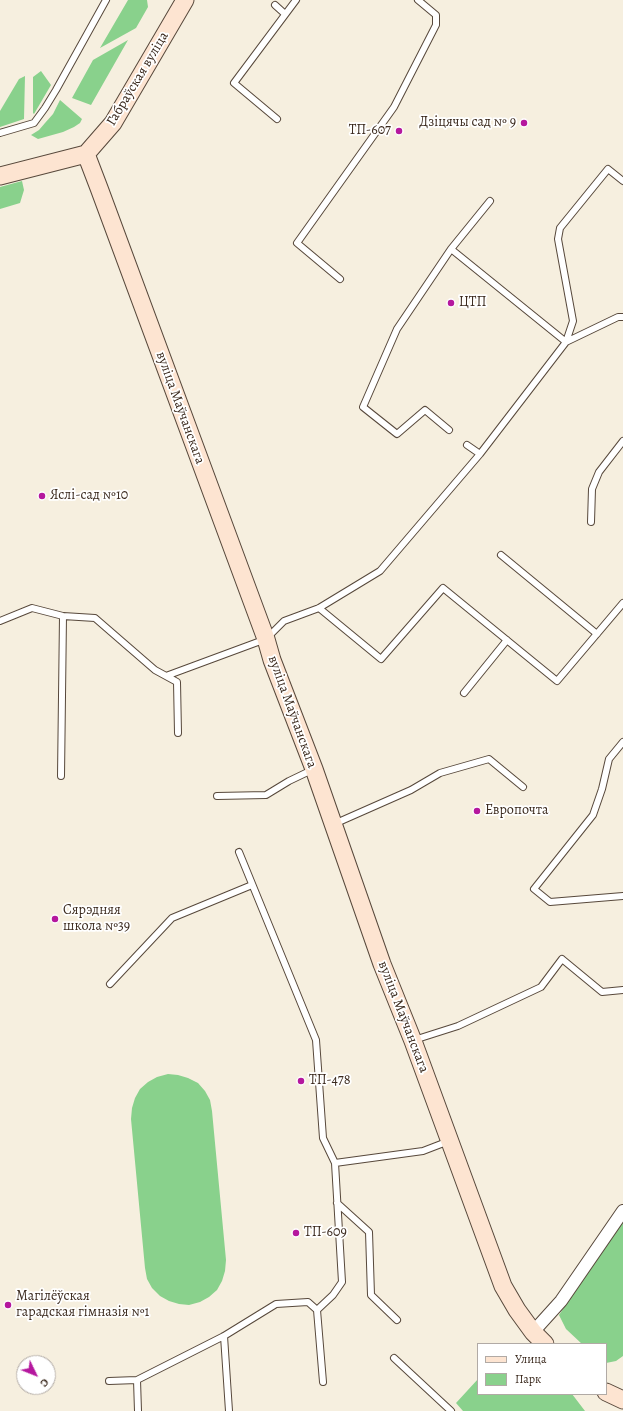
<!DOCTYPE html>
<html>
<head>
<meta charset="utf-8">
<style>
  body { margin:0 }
  #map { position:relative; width:623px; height:1411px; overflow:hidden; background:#f6efdf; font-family:Alegreya,serif }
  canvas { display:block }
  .legend { position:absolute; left:477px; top:1343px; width:130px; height:52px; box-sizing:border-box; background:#fff; border:1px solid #b1aaa5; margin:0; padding:5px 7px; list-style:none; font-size:12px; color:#3b2a1e }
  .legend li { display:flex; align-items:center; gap:8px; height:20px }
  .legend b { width:20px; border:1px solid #b1aaa5 }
  .north { position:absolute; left:16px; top:1355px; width:40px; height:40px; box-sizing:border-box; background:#fff; border:1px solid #b1aaa5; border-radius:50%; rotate:133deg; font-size:11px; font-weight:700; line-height:16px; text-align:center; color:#3b2a1e }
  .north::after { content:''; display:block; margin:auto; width:14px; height:18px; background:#b5179e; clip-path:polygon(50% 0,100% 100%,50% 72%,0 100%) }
</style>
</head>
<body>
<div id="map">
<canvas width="623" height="1411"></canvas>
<ul class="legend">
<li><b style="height:5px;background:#fde4d1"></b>Улица</li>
<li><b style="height:11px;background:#89d18c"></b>Парк</li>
</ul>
<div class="north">С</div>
</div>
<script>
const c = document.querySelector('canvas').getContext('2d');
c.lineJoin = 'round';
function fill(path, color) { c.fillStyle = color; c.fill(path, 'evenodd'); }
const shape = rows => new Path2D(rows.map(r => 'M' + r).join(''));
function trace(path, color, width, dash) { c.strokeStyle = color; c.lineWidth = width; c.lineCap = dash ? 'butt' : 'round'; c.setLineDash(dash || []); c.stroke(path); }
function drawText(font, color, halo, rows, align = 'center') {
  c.font = font + ' Alegreya,serif'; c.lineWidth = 3.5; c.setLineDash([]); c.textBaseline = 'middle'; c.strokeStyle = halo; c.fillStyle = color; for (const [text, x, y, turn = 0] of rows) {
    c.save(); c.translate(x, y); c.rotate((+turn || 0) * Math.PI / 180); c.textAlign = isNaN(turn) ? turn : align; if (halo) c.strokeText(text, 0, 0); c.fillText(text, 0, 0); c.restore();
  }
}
const green = shape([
  [128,0,147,0,148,7,136,28,100,48],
  [128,40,91,105,72,98,93,60],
  [41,71,51,85,34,114,33,113,33,77],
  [25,76,24,119,0,127,0,111,19,79],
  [60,100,82,119,80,123,74,127,63,132,38,139,31,135,39,130,45,123,53,114],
  [22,181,24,190,20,203,0,209,0,187],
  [168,1074,178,1075,188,1078,198,1083,205,1091,210,1100,212,1111,226,1260,225,1271,222,1281,217,1290,209,1297,200,1302,189,1305,179,1304,169,1301,160,1296,152,1288,147,1279,145,1268,131,1119,132,1108,135,1098,140,1089,148,1082,157,1077],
  [623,1220,623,1356,616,1361,606,1363,606,1344,582,1344,566,1329,559,1315],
  [478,1379,478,1394,572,1394,585,1411,463,1411,456,1403]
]);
const service = shape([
  [275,5,285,14],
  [277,119,234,83,296,0],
  [0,133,34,123,45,108,56,90,106,0],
  [451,249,566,342,618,317,623,317],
  [340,279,297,243,394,107,436,25,436,15,418,0],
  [449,430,425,410,397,434,363,407,397,329,451,249,490,201],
  [467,445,480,454],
  [591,522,592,489,599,472,623,441],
  [501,555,597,634],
  [319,608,381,659,443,588,557,681,623,603],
  [0,621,32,608,63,616,95,618,155,670,166,676,266,639,284,621,319,608,380,571,480,454,566,342,573,321,558,239,560,228,608,169,623,181],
  [166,676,177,682,178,733],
  [464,693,507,640],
  [623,742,609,759,602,789,593,815,534,889,550,902,623,896],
  [61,776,63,616],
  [217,796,266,795,289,781,314,769],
  [334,824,411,790,440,773,489,759,523,787],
  [239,852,316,1040,323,1138,335,1163,423,1151,449,1141],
  [110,984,172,918,252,885],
  [414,1040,458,1026,541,987,562,959,602,992,623,990],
  [337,1203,369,1232,371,1295,397,1320],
  [317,1310,323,1382],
  [224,1336,229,1411],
  [394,1358,451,1411],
  [137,1380,138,1411],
  [109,1381,137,1380,224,1336,276,1304,308,1302,317,1310,333,1295,342,1282,335,1163]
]);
const minor = shape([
  [533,1332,561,1301,623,1211]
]);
const secondary = shape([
  [86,154,113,123,185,0],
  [0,176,86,154,99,188,266,639,272,660,314,769,382,964,413,1041,503,1286,517,1310,533,1332,545,1344],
  [606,1392,623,1400]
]);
const markers = [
  [524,123,4,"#b5179e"],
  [399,131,4,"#b5179e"],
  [451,303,4,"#b5179e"],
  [42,496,4,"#b5179e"],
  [477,811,4,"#b5179e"],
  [55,919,4,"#b5179e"],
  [301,1081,4,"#b5179e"],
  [296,1233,4,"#b5179e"],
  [8,1305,4,"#b5179e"]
];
const streetNames = [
  ["Габраўская вуліца",138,79,-59],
  ["вуліца Маўчанскага",180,408,70],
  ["вуліца Маўчанскага",292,712,70],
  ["вуліца Маўчанскага",403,1017,69]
];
const poiNames = [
  ["Дзіцячы сад № 9",516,123,"right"],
  ["ТП-607",391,131,"right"],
  ["ЦТП",459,303],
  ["Яслі-сад №10",50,496],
  ["Европочта",485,811],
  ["Сярэдняя",63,911],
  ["школа №39",63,927],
  ["ТП-478",309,1081],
  ["ТП-609",304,1233],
  ["Магілёўская",16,1297],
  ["гарадская гімназія №1",16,1313]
];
fill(green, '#89d18c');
trace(service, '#57483b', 8);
trace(minor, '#57483b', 14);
trace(secondary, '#57483b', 19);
trace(service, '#fff', 6);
trace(minor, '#fff', 12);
trace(secondary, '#fde4d1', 17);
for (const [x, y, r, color] of markers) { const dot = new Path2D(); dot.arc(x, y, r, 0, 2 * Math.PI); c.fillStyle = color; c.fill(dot); trace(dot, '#fff', 1.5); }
drawText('14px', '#3b2a1e', '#fff', streetNames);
drawText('14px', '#3b2a1e', '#fff', poiNames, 'left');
</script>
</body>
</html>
